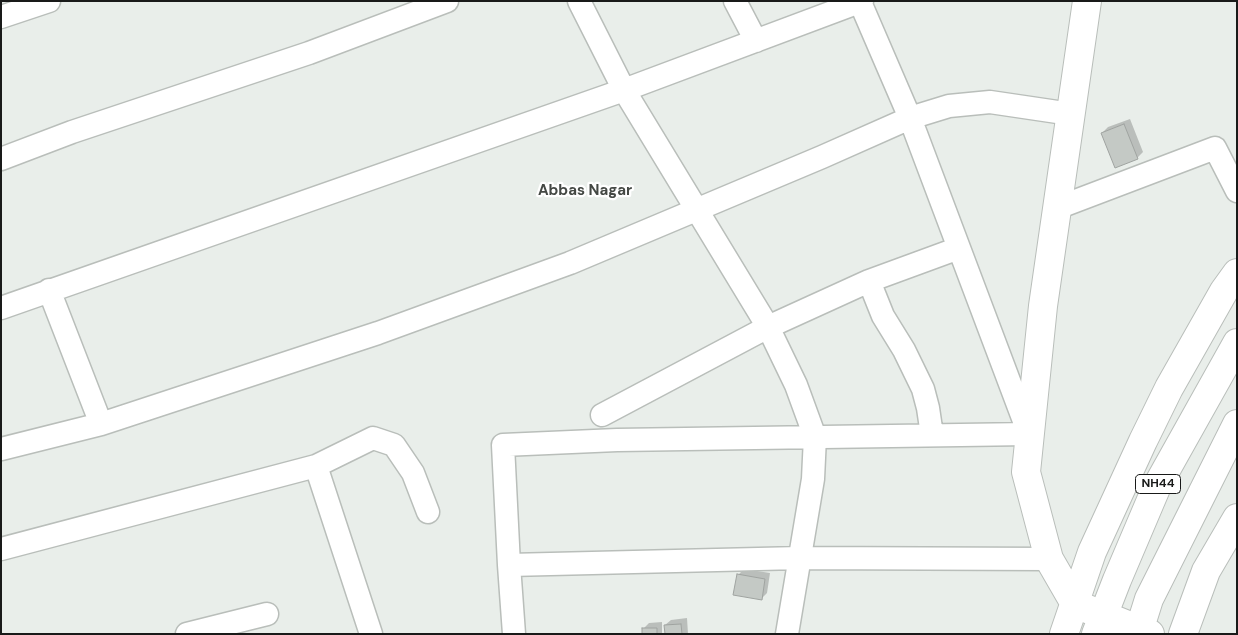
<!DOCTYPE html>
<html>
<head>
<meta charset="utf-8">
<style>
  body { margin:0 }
  #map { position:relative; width:1238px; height:635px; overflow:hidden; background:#e9eeea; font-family:"DM Sans",sans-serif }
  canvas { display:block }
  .frame { position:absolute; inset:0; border:2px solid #191a19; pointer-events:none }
</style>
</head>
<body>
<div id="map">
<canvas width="1238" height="635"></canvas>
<div class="frame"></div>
</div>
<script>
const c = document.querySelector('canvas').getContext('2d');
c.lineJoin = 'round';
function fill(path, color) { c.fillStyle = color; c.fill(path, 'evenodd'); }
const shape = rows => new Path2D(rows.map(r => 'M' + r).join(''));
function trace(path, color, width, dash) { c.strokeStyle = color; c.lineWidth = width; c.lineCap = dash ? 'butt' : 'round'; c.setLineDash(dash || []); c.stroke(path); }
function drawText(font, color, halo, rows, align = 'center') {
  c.font = font + ' "DM Sans",sans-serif'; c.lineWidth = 4.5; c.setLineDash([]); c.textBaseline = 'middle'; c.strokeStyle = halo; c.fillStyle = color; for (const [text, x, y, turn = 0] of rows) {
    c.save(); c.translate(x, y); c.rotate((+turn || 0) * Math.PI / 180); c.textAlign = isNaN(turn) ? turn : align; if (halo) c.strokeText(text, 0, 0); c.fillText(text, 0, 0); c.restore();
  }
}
const shadow = shape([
  [1130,119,1143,152,1137,158,1102,133,1108,127],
  [744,569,770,573,767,593,761,599,738,575],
  [687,618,688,634,666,634,665,625,671,620],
  [662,622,662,634,643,634,643,629,649,623]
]);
const building = shape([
  [1124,124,1138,159,1115,168,1101,133,1124,124],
  [737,574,765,579,762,600,733,595,737,574],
  [681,624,682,634,665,634,664,625,681,624],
  [642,628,657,628,657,634,642,634,642,628]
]);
const street = shape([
  [579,1,624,90,768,327,796,385,815,437,813,479,787,634],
  [735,1,756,41],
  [1,17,49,1],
  [1,159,72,132,309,53,447,1],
  [1057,208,1215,148,1237,191],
  [869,281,883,316,904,350,923,389,928,408,932,435],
  [49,290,101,424],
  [1,308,624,90,862,1],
  [602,415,768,327,869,281,959,248],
  [1,449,101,424,378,333,570,263,822,157,910,118,949,106,990,102,1071,114],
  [316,466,371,634],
  [1,549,316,466,373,438,394,445,413,473,428,512],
  [509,565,800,558,1049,559],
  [187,634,267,614],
  [514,634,509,565,503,445,617,440,1029,434,910,118,860,2]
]);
const secondary = shape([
  [1087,1,1043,306,1026,472,1049,559,1075,604,1150,634],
  [1064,634,1092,552,1143,441,1169,388,1224,291,1237,273],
  [1183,634,1206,571,1237,518]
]);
const highway = shape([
  [1096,634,1117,580,1157,486,1237,343],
  [1138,634,1149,599,1237,424]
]);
const shields = [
  [1158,484,45]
];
const shieldNames = [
  ["NH44",1158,484]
];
const neighbourhoodNames = [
  ["Abbas Nagar",585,191]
];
fill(shadow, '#0003');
fill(building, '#c4c9c5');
trace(building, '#9fa3a0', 1);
trace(street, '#b9beba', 25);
trace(secondary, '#b9beba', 30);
trace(highway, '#b9beba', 30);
trace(street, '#fff', 22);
trace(secondary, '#fff', 28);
trace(highway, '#fff', 28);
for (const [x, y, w] of shields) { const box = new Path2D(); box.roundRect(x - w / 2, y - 9.5, w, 19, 4); c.fillStyle = '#fff'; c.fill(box); trace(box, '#191a19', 1); }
drawText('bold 12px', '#191a19', null, shieldNames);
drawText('bold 15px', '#444844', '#fff', neighbourhoodNames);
</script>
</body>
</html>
